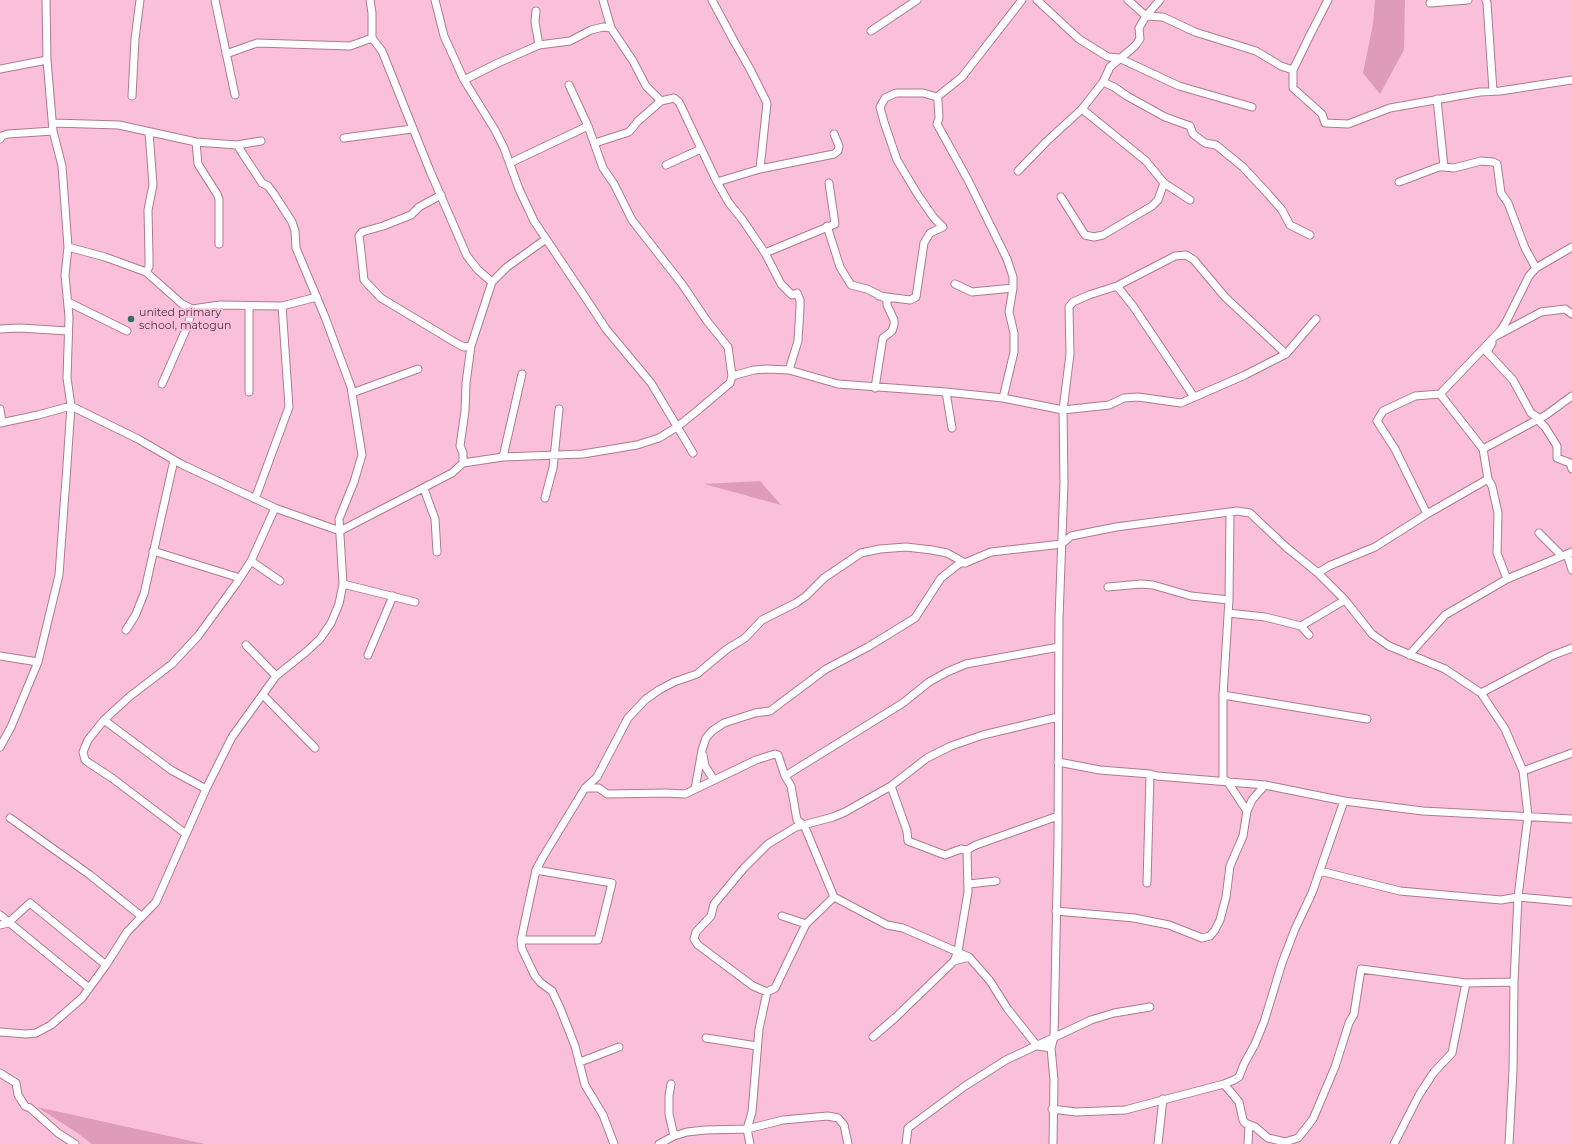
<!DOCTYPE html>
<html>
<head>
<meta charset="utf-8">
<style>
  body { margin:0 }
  canvas { display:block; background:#fbc0d9 }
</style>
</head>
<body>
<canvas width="1572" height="1144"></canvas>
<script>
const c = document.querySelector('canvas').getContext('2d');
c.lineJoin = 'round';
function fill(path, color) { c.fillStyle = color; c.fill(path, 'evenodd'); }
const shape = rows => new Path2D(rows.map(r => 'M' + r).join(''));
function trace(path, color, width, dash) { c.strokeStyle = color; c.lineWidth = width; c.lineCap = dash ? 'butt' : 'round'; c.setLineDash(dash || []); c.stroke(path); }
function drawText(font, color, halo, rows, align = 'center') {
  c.font = font + ' Montserrat,sans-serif'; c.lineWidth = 4; c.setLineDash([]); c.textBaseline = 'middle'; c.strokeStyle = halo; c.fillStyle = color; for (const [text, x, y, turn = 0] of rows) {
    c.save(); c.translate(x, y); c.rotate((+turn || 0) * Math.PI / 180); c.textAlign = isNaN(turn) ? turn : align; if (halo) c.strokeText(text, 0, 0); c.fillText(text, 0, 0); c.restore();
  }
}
const green = shape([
  [1375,0,1405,0,1404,50,1380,94,1363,73,1373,24],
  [760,481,781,505,704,484],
  [37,1107,205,1144,92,1144,76,1132]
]);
const street = shape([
  [215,0,235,95],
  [370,0,372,13,372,38,382,51,430,171,467,256,478,270,492,282],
  [435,0,444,36,464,80,495,130,504,148,519,189,534,221,589,303,606,329,651,383,693,453],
  [603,0,611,28,633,61,646,86,661,101,674,98,679,102,717,182,729,203,742,219,765,253,781,284,792,295,797,293,800,300,800,308,798,341,789,370],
  [712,0,734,41,750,69,767,103,760,169],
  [1037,0,1079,39,1108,57,1119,58,1179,86,1252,107],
  [1128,0,1146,16,1160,0],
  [1486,0,1487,3,1493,91],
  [1430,3,1468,0],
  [536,11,535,22,539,45],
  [871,31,917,0],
  [226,54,257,43,350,46,372,38],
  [0,69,47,60],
  [1293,70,1310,35,1328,0],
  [464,80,498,63,539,45,570,41,591,30,603,27,611,28],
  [1103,82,1082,109,1146,161,1164,183,1190,200],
  [569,85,588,126,603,168,614,184,632,220,682,284,707,321,728,347,732,376],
  [132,96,135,39,140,0],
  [1437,99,1444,167,1454,168,1481,161,1493,162,1497,164,1501,193,1508,203,1525,248,1536,268],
  [53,123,119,125,196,142,237,145,261,141],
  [344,138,412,129],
  [0,139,2,136,8,134,53,131],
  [196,142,198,164,217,194,219,199,219,244],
  [595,143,629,132,638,121,661,101],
  [510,163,588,126],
  [666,165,701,149],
  [1018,171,1047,141,1082,109],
  [717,182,760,169,834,154,838,151,839,146,834,134],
  [1399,182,1439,167,1444,167],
  [441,195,419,207,411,215,383,226,362,232,359,236,360,243,364,280,381,298,456,343,464,347,471,346],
  [1061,197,1085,235,1094,237,1103,235,1152,206,1158,200,1164,183],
  [827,226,840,267,851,285,867,289,887,299,887,305,894,320,894,325,892,331,883,338,882,343,875,388],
  [1310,235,1290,225,1282,210,1268,194,1243,167,1216,145,1205,143,1193,134,1190,126,1165,117,1127,96,1114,87,1103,82,1110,67,1135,46,1140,39,1139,28,1146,16,1163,17,1195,32,1256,51,1281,66,1293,70,1293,88,1322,114,1325,123,1348,124,1390,108,1480,92,1500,91,1572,80],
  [68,247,105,257,146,272,182,304,192,309,220,305,282,306,317,297],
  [765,253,835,224,829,183],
  [146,272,149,267,149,257,148,210,153,185,149,132],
  [955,284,972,292,1013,288],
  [1117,286,1133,306,1194,397],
  [879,296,910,300,916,297,924,243,930,233,943,227,934,218,918,195,897,160,884,122,880,107,885,98,896,93,923,93,937,97],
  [68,302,127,331],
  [0,329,20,328,68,331],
  [1498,335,1541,312,1565,309,1572,314],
  [1492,343,1487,352,1513,380,1531,413,1537,417,1537,419,1545,427,1557,446,1557,458,1570,463,1572,469],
  [162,384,188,325,192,309],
  [249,392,249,306],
  [946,392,952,428],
  [352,393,418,369],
  [1440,394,1483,449],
  [1003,398,1014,352,1014,333,1009,312,1013,288,1013,277,1007,259,968,180,937,124,939,118,938,101,937,97,962,77,1022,0],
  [0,409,2,423],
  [0,423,38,415,71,406,138,439,181,464,243,493,275,508,340,531,452,473,463,463,503,457,583,454,637,445,659,438,677,427,697,411,730,383,732,376,754,370,766,369,789,370,838,384,946,392,1003,398,1063,410,1109,405,1124,398,1138,397,1181,403,1245,375,1286,354,1316,319],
  [503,457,522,374],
  [463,463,463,453,460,446,465,411,466,383,471,346,492,282,507,267,546,239],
  [1488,479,1492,486,1498,513,1497,553,1507,579],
  [424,489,435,519,437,552],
  [545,498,553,468,559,409],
  [255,499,289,407,282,306],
  [1427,514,1395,449,1377,421,1383,411,1415,396,1440,394,1501,330,1506,322,1529,276,1536,268,1572,247],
  [1539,533,1561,555],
  [153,551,240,578],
  [1567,554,1572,570],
  [251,561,280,581],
  [1318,573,1329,566,1375,547,1427,514,1488,479,1483,449,1546,415,1572,396],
  [343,584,415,602],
  [1108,587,1141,584,1153,585,1191,596,1229,600],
  [1228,613,1265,617,1301,626,1309,635],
  [1301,626,1345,600],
  [126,630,135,616,144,594,174,460],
  [246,645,276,676],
  [368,655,393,596],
  [1409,655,1445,615,1507,579,1572,552],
  [0,656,38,662],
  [1481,693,1551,656,1572,648],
  [263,695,315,748],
  [1223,695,1367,719],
  [104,720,171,770,206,789],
  [0,747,11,727,38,662,59,575,67,465,71,406,67,378,69,317,65,275,68,247,62,166,53,131,47,60,46,0],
  [703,755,705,766,714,780],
  [1058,762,1100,770,1150,774,1157,776,1265,785,1344,801,1423,811,1572,819],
  [1523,771,1572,753],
  [785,776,903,703,929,682,947,672,966,664,1059,647],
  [1223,780,1223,695,1229,600,1230,512],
  [1227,781,1247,811],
  [891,786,907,831,908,841,945,855,961,849,967,850],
  [585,788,599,788,607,794,666,793,685,794,756,760,775,754,778,755,785,776,791,786,797,820,804,825,834,897,887,925,903,928,969,957,990,981,1007,1008,1034,1042,1038,1046,1051,1048],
  [695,789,702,750,706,738,712,731,724,723,755,713,770,711,826,669,868,647,915,618,941,578,960,563,965,563,991,552,1062,544,1071,536,1116,527,1237,511,1250,513,1286,547,1318,573,1345,600,1372,634,1389,646,1445,669,1481,693,1505,729,1523,771,1528,816,1518,897,1514,982,1513,1070,1509,1144],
  [10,818,90,875,141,916],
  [186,834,112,778,89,763,85,760,83,752,88,740,104,720,129,697,172,664,198,636,236,584,251,561,275,508],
  [1320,871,1400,891,1501,900,1518,897,1572,902],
  [1147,883,1150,774],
  [969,884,996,881],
  [834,897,806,924,775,988,767,992,753,986,698,945,694,939,696,932,711,916,714,904,744,868,768,844,796,827,833,817,845,812,891,786,927,758,951,746,983,735,1058,717],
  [1056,911,1134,918,1169,925,1202,938,1210,936,1215,930,1220,920,1226,897,1230,866,1243,836,1247,811,1252,800,1265,785],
  [0,915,89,988],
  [782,916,806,924],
  [0,925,8,923,30,903,106,965],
  [521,940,598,940,612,883,536,870],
  [954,961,958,951,968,892,967,850,976,845,1058,816],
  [0,1032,26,1034,36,1033,51,1025,82,998,106,965,127,932,156,902,206,789,232,737,276,676,306,652,320,639,331,623,339,604,343,584,339,519,354,482,362,455,351,387,325,317,296,248,295,231,292,222,274,194,268,186,262,183,237,145],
  [873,1037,896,1017,954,961,969,957],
  [706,1038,757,1046],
  [580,1062,619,1047],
  [0,1073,16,1083,18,1095,25,1106,30,1108,58,1133,75,1144],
  [671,1084,669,1096,669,1114,674,1136],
  [1224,1084,1239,1102,1243,1120,1245,1123,1255,1127,1268,1138,1285,1142,1298,1138,1313,1119,1335,1067,1349,1023,1354,1014,1361,969,1466,983,1514,982],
  [1052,1109,1076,1112,1125,1110,1224,1084,1234,1080,1239,1077,1244,1064,1255,1044,1264,1022,1282,963,1295,929,1312,893,1344,801],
  [614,1144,603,1115,585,1085,575,1046,560,1008,552,991,541,983,535,976,522,949,521,940,525,921,536,870,543,857,585,788,597,777,628,718,646,699,659,690,674,682,697,674,727,649,745,638,762,620,796,603,806,596,824,578,861,553,880,549,906,547,932,550,947,553,965,563],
  [659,1144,674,1136,687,1132,705,1130,747,1129,783,1120,828,1116,838,1118,844,1125,848,1144],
  [750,1144,747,1129,752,1112,759,1029,767,992],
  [906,1144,908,1128,965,1086,1006,1060,1091,1020,1114,1013,1150,1007],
  [1053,1144,1054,1080,1051,1048,1054,1037,1058,839,1059,618,1064,483,1063,410,1070,354,1069,307,1073,302,1089,295,1117,286,1175,256,1186,255,1194,260,1225,297,1286,354],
  [1158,1144,1163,1099],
  [1248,1144,1249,1125],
  [1394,1144,1419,1095,1434,1072,1452,1053,1466,983]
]);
const markers = [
  [131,319,4,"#32715e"]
];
const poiNames = [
  ["united primary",139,313],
  ["school, matogun",139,326]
];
fill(green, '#de9cb9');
trace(street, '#af7991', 9);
trace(street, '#fff', 7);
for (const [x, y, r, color] of markers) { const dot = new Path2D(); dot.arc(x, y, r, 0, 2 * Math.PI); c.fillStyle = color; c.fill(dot); trace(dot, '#fbc0d9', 1.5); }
drawText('11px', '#4c343e', '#fbc0d9', poiNames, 'left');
</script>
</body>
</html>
